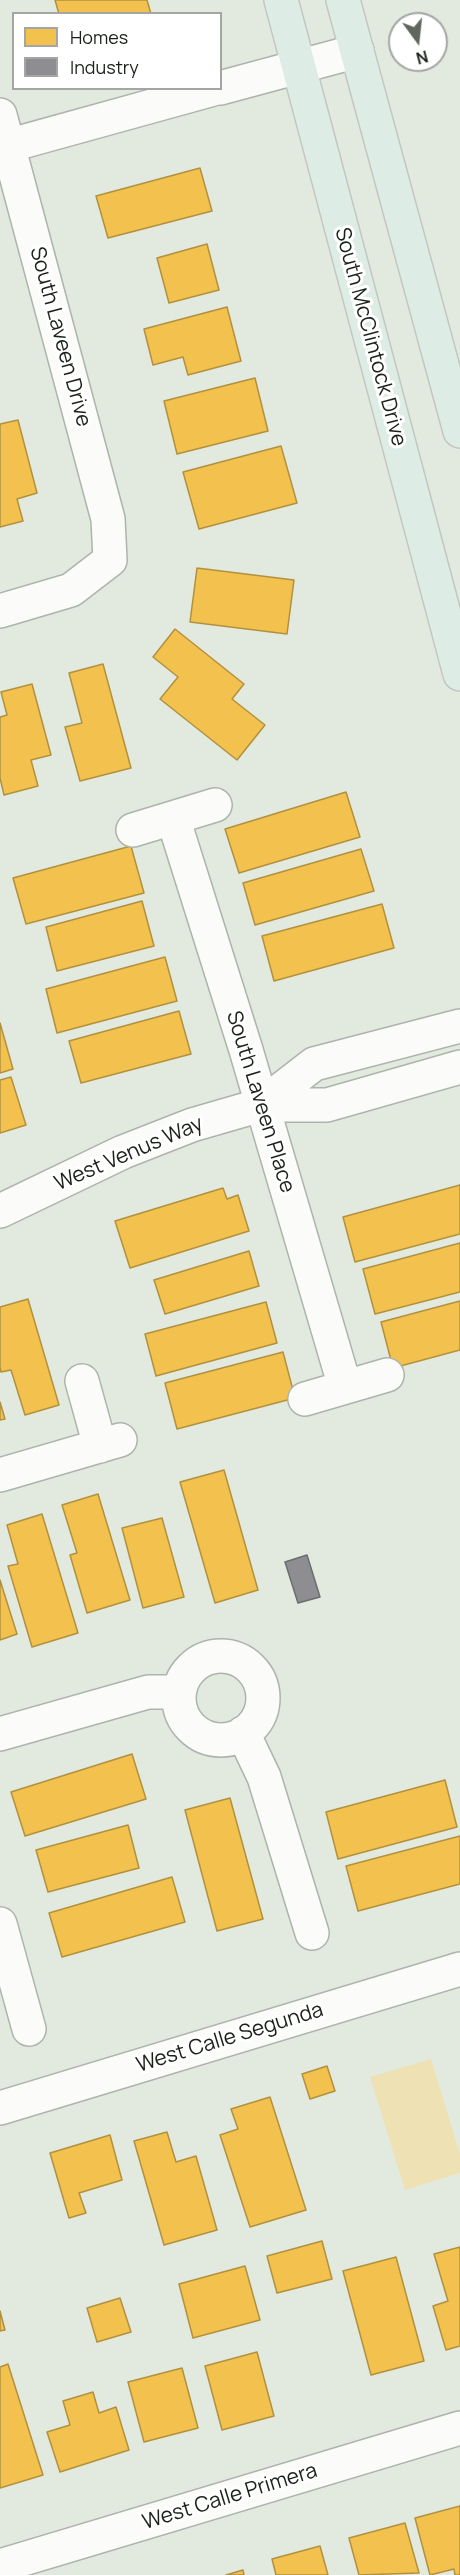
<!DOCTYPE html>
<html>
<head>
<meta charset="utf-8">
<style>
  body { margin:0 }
  #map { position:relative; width:460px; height:2575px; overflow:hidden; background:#e2eadf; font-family:Manrope,sans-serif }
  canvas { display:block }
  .legend { position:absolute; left:12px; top:12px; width:210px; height:78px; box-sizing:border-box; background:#fff; border:2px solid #a4a6a3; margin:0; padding:8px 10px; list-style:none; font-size:18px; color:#1b2119 }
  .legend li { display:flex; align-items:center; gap:12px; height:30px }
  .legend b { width:30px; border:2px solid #a4a6a3 }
  .north { position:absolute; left:388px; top:12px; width:60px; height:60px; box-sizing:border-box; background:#fff; border:2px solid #a4a6a3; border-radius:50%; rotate:165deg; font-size:16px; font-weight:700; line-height:24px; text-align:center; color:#1b2119 }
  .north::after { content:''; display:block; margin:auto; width:21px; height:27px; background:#61675e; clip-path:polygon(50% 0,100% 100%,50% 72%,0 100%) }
</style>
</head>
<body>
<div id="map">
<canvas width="460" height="2575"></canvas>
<ul class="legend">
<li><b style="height:16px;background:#f2c14e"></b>Homes</li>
<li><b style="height:16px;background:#8d8d92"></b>Industry</li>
</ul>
<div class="north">N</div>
</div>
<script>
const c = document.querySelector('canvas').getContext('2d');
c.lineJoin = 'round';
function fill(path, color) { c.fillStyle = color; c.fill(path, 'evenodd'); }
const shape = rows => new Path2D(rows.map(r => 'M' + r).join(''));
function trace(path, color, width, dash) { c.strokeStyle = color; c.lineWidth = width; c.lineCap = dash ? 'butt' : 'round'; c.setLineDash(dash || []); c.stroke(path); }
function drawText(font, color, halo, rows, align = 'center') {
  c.font = font + ' Manrope,sans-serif'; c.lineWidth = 6; c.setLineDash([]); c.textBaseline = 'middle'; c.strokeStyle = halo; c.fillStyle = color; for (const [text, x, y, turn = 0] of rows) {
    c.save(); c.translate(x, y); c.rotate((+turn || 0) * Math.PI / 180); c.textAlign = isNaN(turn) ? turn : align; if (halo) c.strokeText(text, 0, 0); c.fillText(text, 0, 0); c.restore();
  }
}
const green = shape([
  [431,2059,460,2154,460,2173,405,2190,370,2077]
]);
const homes = shape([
  [55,0,147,0,151,14,59,14,55,0],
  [200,168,212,211,108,238,96,196,200,168],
  [207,244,219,290,169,303,157,258,207,244],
  [227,307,241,361,188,375,183,357,153,365,144,329,227,307],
  [255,378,268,431,177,454,164,401,255,378],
  [18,420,37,493,17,499,23,521,0,527,0,424,18,420],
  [281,446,297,503,199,529,183,472,281,446],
  [197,568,294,580,287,634,190,622,197,568],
  [175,629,244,684,232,699,265,725,237,760,160,699,178,677,153,657,175,629],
  [103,664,131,768,80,781,65,727,82,723,69,673,103,664],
  [32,684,51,755,31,760,38,786,4,795,0,778,0,717,7,715,1,692,32,684],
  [346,792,360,837,239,873,225,829,346,792],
  [131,846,144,893,26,924,13,878,131,846],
  [361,849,374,891,255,925,243,883,361,849],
  [142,901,154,946,57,971,46,927,142,901],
  [382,904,394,948,274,981,262,936,382,904],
  [165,957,177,1001,57,1033,46,989,165,957],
  [179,1011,191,1054,81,1083,69,1041,179,1011],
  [0,1023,13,1069,0,1073,0,1023],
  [11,1077,26,1125,0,1133,0,1080,11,1077],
  [460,1185,460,1234,355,1262,343,1217,460,1185],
  [223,1188,227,1199,238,1195,249,1231,130,1268,115,1221,223,1188],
  [460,1243,460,1292,375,1314,363,1269,460,1243],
  [249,1251,259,1286,165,1314,154,1280,249,1251],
  [28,1299,59,1405,25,1415,11,1370,1,1372,0,1368,0,1307,28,1299],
  [460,1301,460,1350,393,1368,381,1322,460,1301],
  [266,1302,277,1343,156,1376,145,1334,266,1302],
  [283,1352,295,1398,177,1429,165,1383,283,1352],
  [0,1402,5,1419,0,1420,0,1402],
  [224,1470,258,1590,215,1603,180,1482,224,1470],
  [98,1494,130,1600,87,1613,70,1555,77,1553,62,1505,98,1494],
  [42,1514,78,1633,32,1647,8,1566,18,1564,7,1525,42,1514],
  [162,1518,184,1597,143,1608,122,1528,162,1518],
  [0,1580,17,1634,0,1640,0,1580],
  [132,1754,146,1799,25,1836,11,1792,132,1754],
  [445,1780,457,1827,338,1859,326,1812,445,1780],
  [230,1798,263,1919,217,1931,185,1810,230,1798],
  [128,1825,139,1868,48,1892,36,1850,128,1825],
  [460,1836,460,1884,358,1911,346,1866,460,1836],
  [172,1877,185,1922,62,1957,49,1913,172,1877],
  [327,2066,335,2091,310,2099,302,2074,327,2066],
  [270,2097,306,2210,250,2227,220,2135,238,2129,231,2109,270,2097],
  [167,2132,176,2162,196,2156,217,2230,164,2245,134,2141,167,2132],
  [110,2135,122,2180,79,2193,86,2213,69,2218,50,2153,110,2135],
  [322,2241,332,2279,277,2293,267,2256,322,2241],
  [460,2247,460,2346,446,2350,433,2306,448,2301,434,2254,460,2247],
  [396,2257,424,2361,371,2375,343,2271,396,2257],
  [245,2266,260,2320,193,2338,179,2284,245,2266],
  [120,2298,131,2332,97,2342,87,2308,120,2298],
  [0,2311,5,2330,0,2331,0,2311],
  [257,2352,274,2416,222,2430,205,2366,257,2352],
  [8,2364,43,2475,0,2488,0,2367,8,2364],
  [182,2368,198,2428,144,2442,128,2382,182,2368],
  [93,2392,99,2413,116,2407,129,2450,60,2472,47,2432,70,2425,63,2401,93,2392],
  [460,2506,460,2575,455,2575,454,2569,430,2575,415,2518,460,2506],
  [405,2523,419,2573,359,2575,349,2538,405,2523],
  [320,2546,328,2575,276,2575,272,2559,320,2546],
  [243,2570,244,2575,226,2575,243,2570]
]);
const industry = shape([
  [307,1555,320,1597,298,1603,285,1562,307,1555]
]);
const minor = shape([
  [220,88,357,51],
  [0,115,108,519,110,560,71,590,0,611],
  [0,148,217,88],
  [173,818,246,1050,345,1387],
  [133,830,215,805],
  [261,1105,314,1064,460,1026],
  [0,1211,123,1152,192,1125,261,1105,327,1105,460,1067],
  [82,1381,100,1446],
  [305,1399,387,1375],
  [0,1475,120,1440],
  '179 1698a42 42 0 1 1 84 0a42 42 0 1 1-84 0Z',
  [243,1733,264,1777,312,1933],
  [0,1734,148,1692,179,1692],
  [0,1924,29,2029],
  [0,2108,460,1969],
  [0,2566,460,2428]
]);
const major = shape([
  [281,0,460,674],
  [343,0,460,431]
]);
const streetNames = [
  ["South Laveen Drive",60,337,75],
  ["South McClintock Drive",370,337,75],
  ["South Laveen Place",260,1102,73],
  ["West Venus Way",129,1154,-23],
  ["West Calle Segunda",230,2038,-17],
  ["West Calle Primera",230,2497,-17]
];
fill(green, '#eee1b3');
fill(homes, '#f2c14e');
trace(homes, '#b2913e', 1.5);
fill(industry, '#8d8d92');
trace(industry, '#6b6d6e', 1.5);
trace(minor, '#adb4ab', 36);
trace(major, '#c3c7c1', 36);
trace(minor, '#fbfcfa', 33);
trace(major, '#ddece5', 33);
drawText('21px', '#1b2119', '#fff', streetNames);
</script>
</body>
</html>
